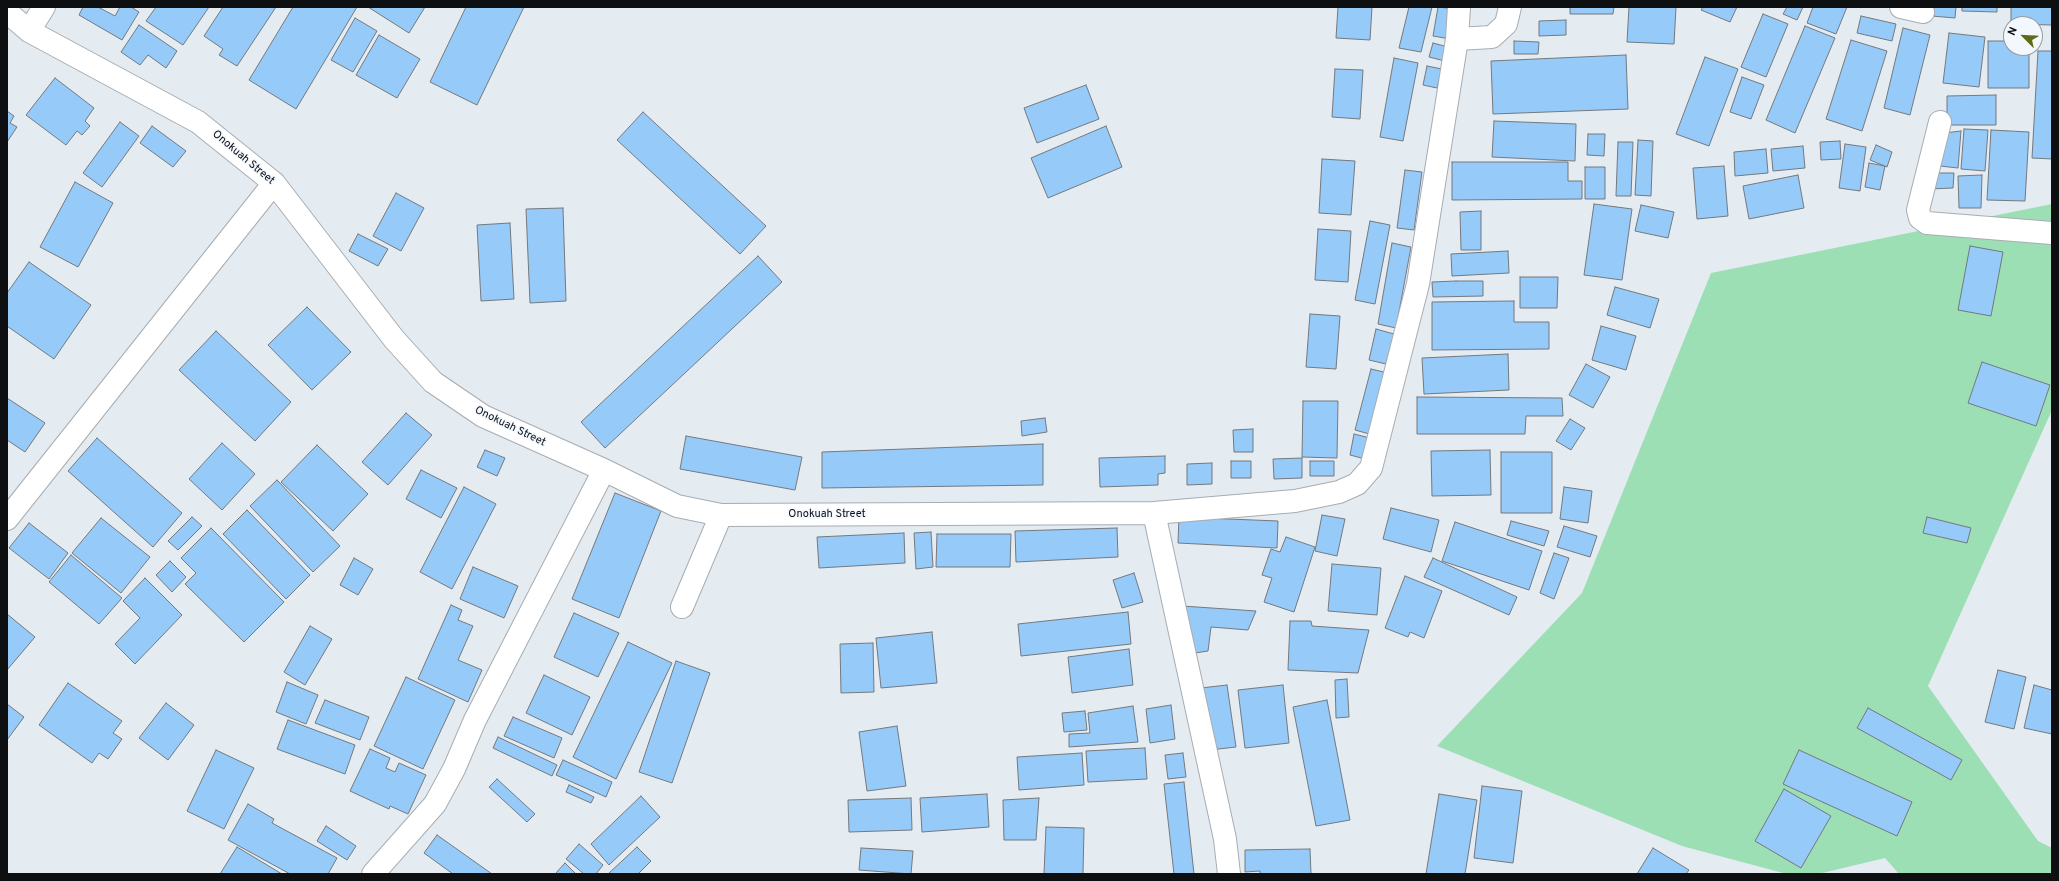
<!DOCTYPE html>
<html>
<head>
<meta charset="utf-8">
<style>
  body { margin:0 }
  #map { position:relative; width:2059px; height:881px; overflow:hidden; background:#e4ebf1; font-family:Overpass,sans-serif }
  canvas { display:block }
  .frame { position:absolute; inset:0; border:8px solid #0d0f11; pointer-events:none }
  .north { position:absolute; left:2003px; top:16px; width:40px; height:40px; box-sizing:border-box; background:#f2f8fe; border:1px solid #969b9f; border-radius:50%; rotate:294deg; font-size:11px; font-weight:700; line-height:16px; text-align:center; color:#0d0f11 }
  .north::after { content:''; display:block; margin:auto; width:14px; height:18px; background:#5e6c15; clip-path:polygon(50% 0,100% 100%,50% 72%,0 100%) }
</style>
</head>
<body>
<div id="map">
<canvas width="2059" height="881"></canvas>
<div class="frame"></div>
<div class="north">N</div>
</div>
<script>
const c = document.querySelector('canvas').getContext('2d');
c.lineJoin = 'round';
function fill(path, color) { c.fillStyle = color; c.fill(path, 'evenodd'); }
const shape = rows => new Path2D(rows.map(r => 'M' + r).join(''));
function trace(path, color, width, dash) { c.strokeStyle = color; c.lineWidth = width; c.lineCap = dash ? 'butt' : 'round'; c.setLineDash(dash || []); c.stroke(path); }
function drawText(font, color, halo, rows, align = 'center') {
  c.font = font + ' Overpass,sans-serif'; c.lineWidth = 3; c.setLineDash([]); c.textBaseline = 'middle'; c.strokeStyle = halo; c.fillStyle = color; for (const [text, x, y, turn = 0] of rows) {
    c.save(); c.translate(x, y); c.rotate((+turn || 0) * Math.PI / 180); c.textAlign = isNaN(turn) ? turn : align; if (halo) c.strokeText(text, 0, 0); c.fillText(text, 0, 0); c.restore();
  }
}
const green = shape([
  [2052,204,2052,410,1928,686,2038,841,2052,848,2052,874,1899,874,1885,858,1818,874,1787,874,1682,846,1437,746,1582,593,1711,273]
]);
const building = shape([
  [83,7,98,7,115,16,120,7,131,7,139,12,122,40,79,15,83,7],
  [156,7,209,7,183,45,146,21,156,7],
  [223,7,276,7,237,66,219,55,223,49,204,36,223,7],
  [293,7,357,7,296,109,249,80,293,7],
  [368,7,425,7,409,33,368,7],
  [466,7,524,7,477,105,430,82,466,7],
  [1338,7,1372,7,1370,40,1336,38,1338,7],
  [1409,7,1432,7,1421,52,1399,48,1409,7],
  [1438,7,1456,9,1450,39,1433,36,1438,7],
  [1570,7,1614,7,1613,14,1570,14,1570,7],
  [1629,7,1676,7,1674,44,1627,42,1629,7],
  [1703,7,1737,7,1730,22,1701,10,1703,7],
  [1787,7,1803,7,1797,20,1783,14,1787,7],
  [1813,7,1847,7,1836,34,1807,23,1813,7],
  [1933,7,1956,7,1955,18,1932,16,1933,7],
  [1962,7,1997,7,1997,12,1962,11,1962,7],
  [2011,7,2052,7,2052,25,2011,24,2011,7],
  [1763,14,1788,24,1766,77,1741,67,1763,14],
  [1861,16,1896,24,1892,41,1857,33,1861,16],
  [355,18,377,31,353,72,331,60,355,18],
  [1566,20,1566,35,1539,36,1539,21,1566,20],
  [139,25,177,51,166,68,148,55,140,65,121,52,139,25],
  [1805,26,1835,38,1795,133,1766,120,1805,26],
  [1903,28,1930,35,1910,115,1884,108,1903,28],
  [1949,33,1985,37,1979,87,1943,83,1949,33],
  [379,35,420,59,397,98,356,75,379,35],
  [1851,40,1887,51,1862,131,1826,119,1851,40],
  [1514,41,1539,42,1538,54,1514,54,1514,41],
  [1988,41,2011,41,2011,48,2029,48,2029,88,1988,88,1988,41],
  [1433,43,1448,47,1445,61,1429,57,1433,43],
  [2038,51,2052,51,2052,159,2032,158,2038,51],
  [1626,55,1628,109,1493,114,1491,61,1626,55],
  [1705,57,1738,69,1709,146,1676,134,1705,57],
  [1394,58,1418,63,1403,141,1380,137,1394,58],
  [1427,66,1442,69,1437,88,1423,85,1427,66],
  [1335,69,1363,70,1360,119,1332,117,1335,69],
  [1742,77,1764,85,1751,119,1730,112,1742,77],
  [55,78,94,108,85,121,90,126,82,135,77,131,66,145,26,115,55,78],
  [1086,85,1099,119,1037,143,1024,108,1086,85],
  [1996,95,1996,125,1947,125,1947,96,1996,95],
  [7,111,14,116,10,123,17,127,7,142,7,111],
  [643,112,766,226,740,254,617,140,643,112],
  [1494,121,1576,124,1575,161,1492,157,1494,121],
  [120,122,139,136,102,187,83,173,120,122],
  [152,126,186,151,173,167,140,143,152,126],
  [1106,126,1122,167,1048,198,1031,158,1106,126],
  [1964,129,1988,130,1985,171,1961,169,1964,129],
  [1991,130,2029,132,2025,201,1987,200,1991,130],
  [1961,131,1958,168,1940,166,1944,133,1961,131],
  [1588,134,1605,134,1604,156,1587,155,1588,134],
  [1638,140,1653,141,1651,196,1635,195,1638,140],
  [1840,141,1841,159,1821,160,1820,142,1840,141],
  [1618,142,1633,142,1631,196,1616,196,1618,142],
  [1845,144,1866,147,1860,191,1839,188,1845,144],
  [1876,145,1892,152,1887,167,1870,160,1876,145],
  [1803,146,1805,168,1773,171,1771,149,1803,146],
  [1766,149,1768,173,1735,176,1734,152,1766,149],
  [1322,159,1355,161,1351,215,1319,213,1322,159],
  [1452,162,1568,162,1568,181,1582,181,1582,199,1452,200,1452,162],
  [1869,163,1885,166,1880,190,1865,187,1869,163],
  [1724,166,1728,216,1697,219,1693,168,1724,166],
  [1585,167,1605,167,1605,199,1585,199,1585,167],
  [1405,170,1422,172,1414,230,1397,228,1405,170],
  [1931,173,1954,173,1953,188,1929,189,1931,173],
  [1798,175,1804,208,1749,219,1743,186,1798,175],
  [1982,175,1981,208,1959,208,1958,176,1982,175],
  [75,182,113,203,78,267,40,247,75,182],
  [396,193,424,208,401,251,373,236,396,193],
  [1594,204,1632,209,1622,280,1584,275,1594,204],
  [1641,205,1674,212,1668,238,1635,231,1641,205],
  [563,208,566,301,530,303,526,209,563,208],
  [1481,211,1481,250,1461,250,1460,212,1481,211],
  [1370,221,1390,225,1375,304,1355,300,1370,221],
  [510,223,514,299,481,301,477,225,510,223],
  [1318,229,1351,231,1348,282,1315,280,1318,229],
  [358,234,388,249,378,266,349,251,358,234],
  [1392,243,1411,247,1396,328,1378,324,1392,243],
  [1970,246,2003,252,1991,316,1958,310,1970,246],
  [1508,251,1509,273,1452,276,1451,254,1508,251],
  [758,256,782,282,605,448,581,422,758,256],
  [29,262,91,305,54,359,7,326,7,293,29,262],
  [1520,277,1558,277,1557,308,1520,308,1520,277],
  [1456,281,1483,281,1483,296,1433,297,1432,282,1456,281],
  [1615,287,1659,299,1650,328,1607,315,1615,287],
  [1514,301,1514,322,1549,322,1549,349,1432,350,1432,302,1514,301],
  [307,307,351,352,312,390,268,345,307,307],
  [1310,314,1340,316,1336,369,1306,367,1310,314],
  [1601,326,1636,336,1626,370,1592,360,1601,326],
  [1376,329,1394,334,1386,364,1369,360,1376,329],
  [216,331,291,402,255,441,179,370,216,331],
  [1508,354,1509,390,1424,394,1422,358,1508,354],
  [1982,362,2050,385,2036,426,1968,403,1982,362],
  [1586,364,1610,377,1593,408,1569,395,1586,364],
  [1371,369,1388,373,1373,435,1355,430,1371,369],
  [1417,397,1562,398,1563,416,1526,416,1525,434,1417,434,1417,397],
  [7,398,45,423,25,452,7,440,7,398],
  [1303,401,1338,401,1337,458,1302,457,1303,401],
  [406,413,432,435,388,485,362,462,406,413],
  [1045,418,1047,432,1022,436,1021,421,1045,418],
  [1570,419,1585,428,1571,450,1556,441,1570,419],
  [1253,429,1253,452,1234,452,1233,430,1253,429],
  [1354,434,1370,438,1365,459,1350,455,1354,434],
  [686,436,802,457,795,490,680,469,686,436],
  [97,438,182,513,153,547,68,471,97,438],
  [222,443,255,474,222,510,189,479,222,443],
  [1043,444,1043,485,822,488,822,452,1043,444],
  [317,445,368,494,333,531,281,482,317,445],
  [485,450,505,458,497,476,477,467,485,450],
  [1490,450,1491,495,1432,496,1431,451,1490,450],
  [1501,452,1552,452,1552,513,1501,513,1501,452],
  [1165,456,1165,473,1158,474,1158,485,1100,487,1099,458,1165,456],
  [1302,458,1302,478,1274,479,1273,459,1302,458],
  [1231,461,1251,461,1251,478,1231,478,1231,461],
  [1310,461,1334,461,1334,476,1310,476,1310,461],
  [1212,463,1212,484,1187,485,1187,464,1212,463],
  [421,470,457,488,441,518,406,499,421,470],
  [277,480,340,546,313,572,250,506,277,480],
  [464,487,496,504,452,589,420,572,464,487],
  [1564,487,1592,491,1588,523,1560,519,1564,487],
  [615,493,661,511,619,618,572,599,615,493],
  [1391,508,1439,520,1431,552,1383,539,1391,508],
  [247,510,310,575,286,599,223,534,247,510],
  [1322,515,1345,519,1337,556,1315,551,1322,515],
  [192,517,202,526,178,550,168,541,192,517],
  [1179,517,1278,521,1277,548,1178,543,1179,517],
  [1927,517,1971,528,1967,543,1923,533,1927,517],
  [101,518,150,557,121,593,72,553,101,518],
  [1511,521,1549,531,1544,546,1507,535,1511,521],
  [1455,522,1542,551,1529,590,1442,561,1455,522],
  [29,523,68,553,49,579,9,548,29,523],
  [1564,526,1597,536,1590,557,1557,547,1564,526],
  [211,528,284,602,244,642,185,584,196,573,181,558,211,528],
  [1117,528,1118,557,1016,562,1015,531,1117,528],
  [931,532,933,567,916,569,914,533,931,532],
  [904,533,905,563,819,568,817,537,904,533],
  [937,534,1011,534,1010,567,936,567,937,534],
  [1286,537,1315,547,1294,612,1264,602,1272,578,1262,575,1271,549,1280,552,1286,537],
  [1554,553,1569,558,1554,599,1540,593,1554,553],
  [71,555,122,598,99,624,49,582,71,555],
  [354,558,373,569,358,595,340,585,354,558],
  [1433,558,1517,597,1509,615,1424,577,1433,558],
  [170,561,186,577,172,592,156,575,170,561],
  [1332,564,1381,568,1377,615,1328,611,1332,564],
  [473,567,518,586,504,618,460,599,473,567],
  [1134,573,1143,602,1122,608,1113,580,1134,573],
  [1405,576,1442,591,1424,638,1410,632,1408,637,1385,628,1405,576],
  [145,578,182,615,135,664,115,644,140,618,123,601,145,578],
  [451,605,462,610,458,620,473,626,458,660,482,670,468,702,418,679,451,605],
  [1182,606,1256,611,1248,630,1211,627,1208,651,1188,654,1182,606],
  [1128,612,1131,644,1021,656,1018,624,1128,612],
  [574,613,619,633,598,677,554,657,574,613],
  [7,614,35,637,7,670,7,614],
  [1290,621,1311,621,1312,626,1369,630,1358,673,1288,670,1290,621],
  [310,626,332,639,305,685,284,672,310,626],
  [932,632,937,683,881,688,876,638,932,632],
  [628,642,672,663,616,779,573,757,628,642],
  [873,643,874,692,841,693,840,644,873,643],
  [1129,649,1133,685,1072,693,1068,657,1129,649],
  [676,661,710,673,672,783,639,772,676,661],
  [1998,670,2026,677,2014,729,1985,722,1998,670],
  [544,675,590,697,572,735,526,713,544,675],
  [406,677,455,700,423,769,374,746,406,677],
  [1347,679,1349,717,1336,718,1335,680,1347,679],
  [287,682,318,695,306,724,276,712,287,682],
  [68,683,122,721,113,733,122,739,108,759,99,753,92,763,39,725,68,683],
  [1227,685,1236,747,1210,750,1201,688,1227,685],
  [1283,685,1289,743,1245,748,1238,690,1283,685],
  [2034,685,2052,690,2052,734,2024,728,2034,685],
  [325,700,369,717,360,740,315,723,325,700],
  [1327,700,1350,820,1316,826,1293,707,1327,700],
  [166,703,194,725,168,760,139,738,166,703],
  [7,704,24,717,7,740,7,704],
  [1171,705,1175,739,1150,743,1146,709,1171,705],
  [1133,706,1138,742,1069,747,1069,734,1090,733,1088,713,1133,706],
  [1868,708,1962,760,1951,780,1857,728,1868,708],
  [1085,711,1087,730,1064,732,1062,713,1085,711],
  [513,717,562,738,554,758,504,736,513,717],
  [288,720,355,745,345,774,277,749,288,720],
  [897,726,906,786,867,791,859,732,897,726],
  [498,737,557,765,552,776,493,748,498,737],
  [1145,748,1147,779,1088,782,1086,751,1145,748],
  [370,749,390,758,386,768,395,772,399,763,426,775,408,814,390,806,389,809,350,791,370,749],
  [216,750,254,768,224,829,187,811,216,750],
  [1799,750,1912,802,1897,836,1783,784,1799,750],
  [1082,753,1084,785,1019,790,1017,757,1082,753],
  [1183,753,1186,777,1168,779,1165,755,1183,753],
  [563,760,612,782,606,797,556,775,563,760],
  [497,779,535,814,527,822,489,787,497,779],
  [1184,782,1194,874,1174,874,1164,784,1184,782],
  [569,785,594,797,591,803,566,792,569,785],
  [1482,786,1522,791,1513,863,1474,858,1482,786],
  [1784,789,1831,816,1801,868,1755,841,1784,789],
  [987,794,989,827,922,832,920,798,987,794],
  [1439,794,1477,800,1465,874,1426,874,1439,794],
  [641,796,660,817,609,865,591,844,641,796],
  [911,798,912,830,849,832,848,800,911,798],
  [1039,798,1036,840,1004,840,1003,800,1039,798],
  [248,804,274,819,272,823,337,858,328,874,290,874,228,840,248,804],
  [326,826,356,846,347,860,317,841,326,826],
  [1046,827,1084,828,1083,874,1044,874,1046,827],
  [437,835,492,874,453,874,424,853,437,835],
  [579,844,603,865,596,874,584,874,566,859,579,844],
  [237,847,282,874,220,874,237,847],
  [637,847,651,861,638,874,608,874,637,847],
  [861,848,913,851,911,874,859,870,861,848],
  [1653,848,1689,870,1686,874,1637,874,1653,848],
  [1310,849,1311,874,1260,874,1260,871,1245,872,1245,850,1310,849],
  [565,863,576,874,555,874,565,863]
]);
const minor = shape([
  [1901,7,1923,12],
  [7,12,29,31,198,122,274,183,394,339,433,382,483,416,604,470,677,506,721,515,1154,513,1295,501,1339,492,1357,484,1371,468,1418,284,1457,39,1459,7],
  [29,31,44,7],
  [1457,39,1492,37,1506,24,1510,7],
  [1940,122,1918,210,1920,218,1927,223,2052,233],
  [1154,513,1225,839,1229,874],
  [7,519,274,183],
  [682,607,721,515],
  [373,874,435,804,454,769,475,720,604,470]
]);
const streetNames = [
  ["Onokuah Street",243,158,40],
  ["Onokuah Street",510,427,26],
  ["Onokuah Street",827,515]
];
fill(green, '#9ddfb5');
fill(building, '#96caf8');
trace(building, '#73797e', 1);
trace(minor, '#a7adb2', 24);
trace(minor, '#fff', 22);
drawText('11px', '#0d0f11', '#f2f8fe', streetNames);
</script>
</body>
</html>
